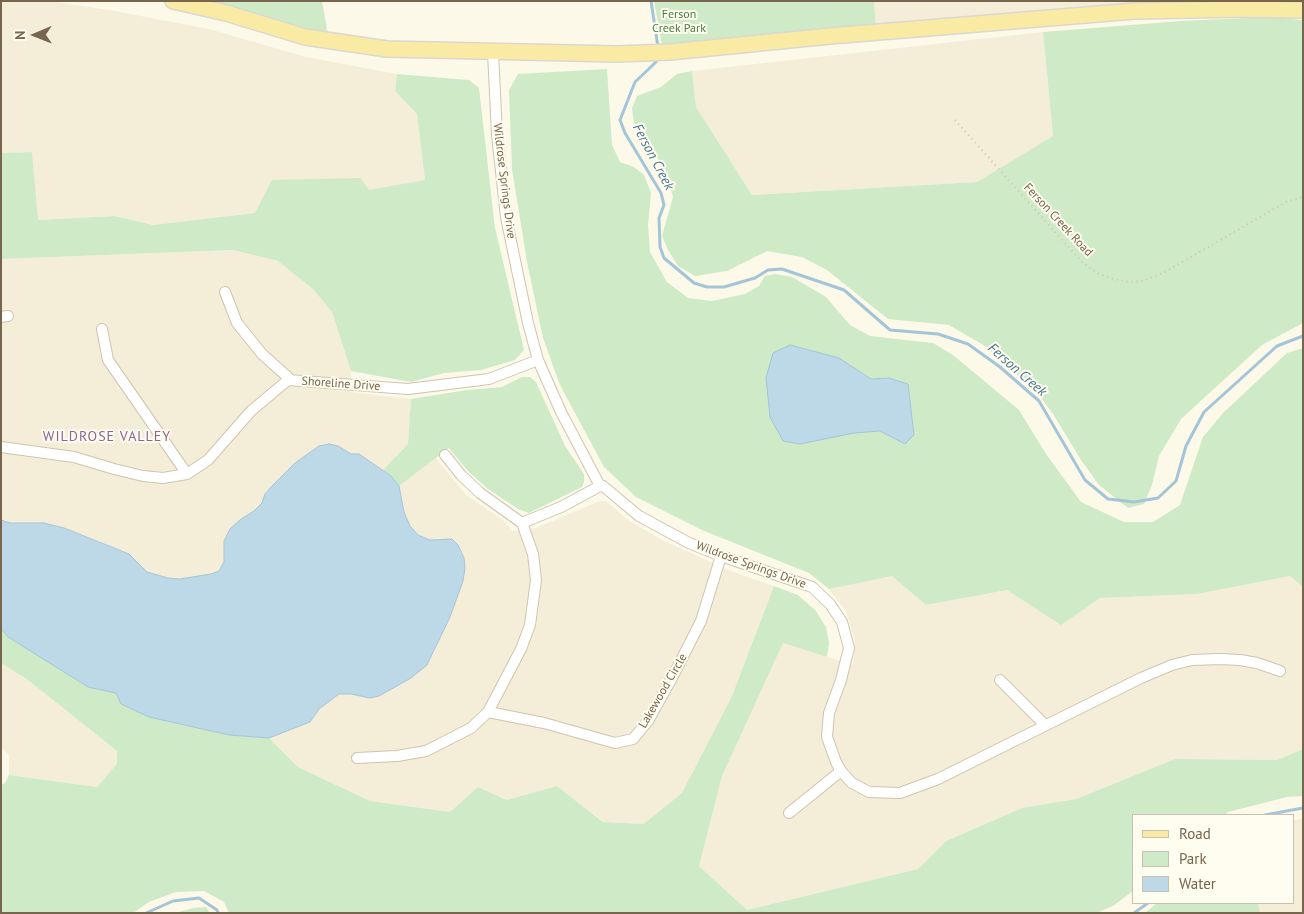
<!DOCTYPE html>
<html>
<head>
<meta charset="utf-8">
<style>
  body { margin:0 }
  #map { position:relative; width:1304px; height:914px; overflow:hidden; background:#fcf9e9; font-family:"PT Sans",sans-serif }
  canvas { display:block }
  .frame { position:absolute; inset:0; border:2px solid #77654d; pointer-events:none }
  .legend { position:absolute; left:1132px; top:814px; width:162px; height:90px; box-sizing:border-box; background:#fffcf0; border:1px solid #c9c0af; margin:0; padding:6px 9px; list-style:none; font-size:15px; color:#77654d }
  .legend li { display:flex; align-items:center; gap:10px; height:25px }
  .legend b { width:25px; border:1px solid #c9c0af }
  .north { position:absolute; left:10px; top:10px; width:50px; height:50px; -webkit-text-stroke:4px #fffcf0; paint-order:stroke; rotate:269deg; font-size:14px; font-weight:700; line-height:20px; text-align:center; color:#77654d }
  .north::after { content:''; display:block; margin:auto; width:18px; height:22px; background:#77654d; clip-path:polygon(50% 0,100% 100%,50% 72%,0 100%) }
</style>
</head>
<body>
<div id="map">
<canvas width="1304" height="914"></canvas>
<div class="frame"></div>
<ul class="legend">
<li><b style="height:6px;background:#f9eba4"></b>Road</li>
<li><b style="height:14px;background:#ceeac7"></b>Park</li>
<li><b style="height:14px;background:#bdd8e6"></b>Water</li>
</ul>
<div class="north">N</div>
</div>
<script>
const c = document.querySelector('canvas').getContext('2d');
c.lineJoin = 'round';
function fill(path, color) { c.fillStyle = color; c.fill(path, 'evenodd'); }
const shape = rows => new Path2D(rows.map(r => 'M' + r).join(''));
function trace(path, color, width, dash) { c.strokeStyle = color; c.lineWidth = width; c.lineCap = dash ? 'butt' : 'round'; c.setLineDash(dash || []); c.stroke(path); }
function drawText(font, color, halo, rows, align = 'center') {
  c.font = font + ' "PT Sans",sans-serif'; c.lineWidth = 4; c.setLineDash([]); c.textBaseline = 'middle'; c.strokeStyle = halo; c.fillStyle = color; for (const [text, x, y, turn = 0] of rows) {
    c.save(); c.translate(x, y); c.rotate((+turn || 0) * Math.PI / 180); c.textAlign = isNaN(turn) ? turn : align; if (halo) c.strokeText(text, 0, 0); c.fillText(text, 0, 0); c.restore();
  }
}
const residential = shape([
  [1,1,49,1,109,10,209,29,306,57,397,74,395,91,417,114,425,180,255,213,153,225,115,216,37,220,32,152,1,153],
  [874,1,1303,1,1303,6,1038,15,1038,11,876,27],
  [1043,32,1053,136,977,182,752,195,696,107,692,71],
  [233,250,278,261,313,289,332,312,351,371,350,392,411,399,408,444,383,470,359,454,351,454,337,446,329,444,319,446,295,463,271,487,265,494,262,503,254,511,241,519,224,562,219,571,211,574,180,579,168,578,147,572,129,554,64,528,10,523,1,520,1,259],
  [436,458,466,495,503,520,513,531,536,528,600,501,606,501,628,520,662,540,733,572,774,586,732,696,682,793,645,824,604,822,557,786,507,800,478,787,450,812,370,801,298,767,269,738,310,722,318,709,339,694,360,695,427,665,434,653,440,635,450,617,463,581,441,538,430,540,418,535,410,526,404,512,399,486],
  [892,575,926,605,1007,590,1061,624,1100,598,1197,594,1290,576,1303,587,1303,749,1277,760,1175,759,1076,799,1022,808,946,841,918,869,747,910,699,866,722,776,783,643,853,665,855,642,846,611,829,589],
  [1,663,28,680,117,751,117,765,97,787,9,775,9,755,1,747],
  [1303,819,1303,913,1260,913,1258,903,1293,903,1293,820]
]);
const green = shape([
  [193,1,322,1,328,35],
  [654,1,874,1,876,27,751,39,662,45],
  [1269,17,1303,20,1303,323,1262,345,1181,419,1159,456,1152,485,1144,504,1128,508,1099,485,1081,460,1053,414,1036,391,985,346,949,325,888,319,827,270,802,257,767,251,727,271,695,276,678,266,668,250,662,236,673,197,666,171,634,123,632,108,637,96,661,87,677,74,692,71,696,107,752,195,977,182,1053,136,1043,32,1181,21],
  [607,69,612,145,620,162,634,167,644,175,651,193,648,225,650,252,667,282,688,298,712,301,745,294,759,286,765,276,775,274,792,277,826,297,850,325,870,336,933,343,953,355,1019,410,1046,454,1081,502,1124,522,1153,522,1180,505,1203,437,1223,413,1287,353,1303,348,1303,587,1290,576,1197,594,1100,598,1061,625,1007,590,926,605,892,576,829,589,809,573,702,530,636,497,604,467,560,385,543,338,527,262,512,169,509,90,518,74],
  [839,358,871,379,889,378,908,384,914,435,905,444,880,431,854,433],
  [397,74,469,80,479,88,495,228,524,350,515,360,481,370,444,373,411,382,351,371,332,312,313,289,278,261,233,250,1,259,1,153,32,152,38,220,115,216,153,225,255,213,272,180,360,178,369,190,425,180,417,114,395,91],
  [522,377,530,377,536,382,565,446,584,474,584,482,582,487,529,513,518,509,488,489,468,471,449,448,399,486,391,476,383,470,408,444,411,399,467,390,502,387],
  [774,586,798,595,816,611,826,627,829,643,827,657,783,643,722,776,699,866,747,910,918,869,946,841,1022,808,1076,799,1175,759,1277,760,1303,749,1303,796,1287,797,1228,812,1224,815,1133,815,1133,891,1113,906,1096,913,229,913,224,902,204,891,176,892,149,902,133,913,1,913,1,785,5,783,9,775,97,787,117,764,117,751,28,680,1,663,1,628,8,637,88,687,117,693,121,704,149,717,228,735,269,738,298,767,370,801,450,812,478,787,507,800,557,786,603,822,644,824,682,793,732,696],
  [1157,903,1258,903,1260,913,1145,913],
  [206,907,210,913,175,913,193,908]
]);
const water = shape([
  [790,345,839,358,871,379,889,378,908,384,914,435,905,444,880,431,854,433,800,444,783,441,770,417,766,378,773,353,790,345],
  [329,444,338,446,351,454,359,454,391,476,399,486,404,512,410,526,418,535,430,540,452,539,458,545,464,558,465,568,463,581,450,617,427,665,411,678,379,696,370,698,351,694,339,694,319,709,310,722,269,738,229,735,149,717,121,704,116,693,88,687,8,637,1,628,1,520,10,523,44,523,64,528,129,554,147,572,168,578,180,579,211,574,219,571,224,562,224,541,230,529,241,519,254,511,262,503,265,494,271,487,295,463,319,446,329,444]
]);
const stream = shape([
  [651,1,658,47],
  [657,56,656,62,635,82,620,120,625,133,661,193,664,205,659,218,660,247,664,258,694,283,707,287,724,287,755,278,768,270,782,269,844,290,890,330,938,334,968,344,1000,367,1039,401,1085,480,1108,499,1134,502,1158,498,1176,481,1186,446,1204,412,1277,346,1303,336],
  [1265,815,1303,808],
  [146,913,173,901,199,898,217,910,218,913],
  [1134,913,1148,903]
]);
const path = shape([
  [955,120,1081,261,1097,273,1113,279,1129,282,1143,281,1165,272,1286,202,1303,197]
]);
const minor = shape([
  [493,52,497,135,506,217,528,323,538,360,561,412,600,486,603,486,639,516,689,543,721,556,812,587,830,604,842,622,849,648,841,680,829,713,827,737,836,762,841,771,852,783,869,792,900,793,938,779,1141,678,1172,665,1192,660,1220,659,1240,660,1257,663,1280,671],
  [225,292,237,323,262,354,291,380],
  [1,317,8,316],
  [102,329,108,360,187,474],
  [1,447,74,457,114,469,143,476,163,478,187,474,208,460,251,411,288,380,408,389,489,379,538,360],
  [445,455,461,475,480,493,522,523,533,554,536,580,530,625,521,649,488,712],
  [522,523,561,507,600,486],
  [1000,680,1045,725],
  [357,758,397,756,426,751,471,728,488,712,544,723,615,743,633,739,648,721,673,676,701,621,721,556],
  [789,813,841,771]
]);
const primary = shape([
  [173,1,226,13,305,37,387,49,617,54,670,52,830,36,1135,11,1246,9,1303,10]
]);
const parkNames = [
  ["Ferson",679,15],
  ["Creek Park",679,29]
];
const streetNames = [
  ["Wildrose Springs Drive",504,181,83],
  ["Ferson Creek Road",1058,220,47],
  ["Shoreline Drive",341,384,4],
  ["Wildrose Springs Drive",751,565,20],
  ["Lakewood Circle",663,691,-60]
];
const waterNames = [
  ["Ferson Creek",653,157,62],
  ["Ferson Creek",1017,370,41]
];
const neighbourhoodNames = [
  ["WILDROSE VALLEY",107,437]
];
fill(residential, '#f4edd8');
fill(green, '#ceeac7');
fill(water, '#bdd8e6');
trace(water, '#a4c5d8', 1);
trace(stream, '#a4c5d8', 3);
trace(minor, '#cfc4af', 12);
trace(primary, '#dcd7d1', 18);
trace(path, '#d7c2a4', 2, [1, 4]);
trace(minor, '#fff', 10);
trace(primary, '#f9eba4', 15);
drawText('12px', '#4a7d44', '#fffcf0', parkNames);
drawText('12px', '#77654d', '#fffcf0', streetNames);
drawText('italic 14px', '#4a7791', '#fffcf0', waterNames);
c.letterSpacing = '1px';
drawText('14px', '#8c6593', '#fffcf0', neighbourhoodNames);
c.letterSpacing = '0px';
</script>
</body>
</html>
